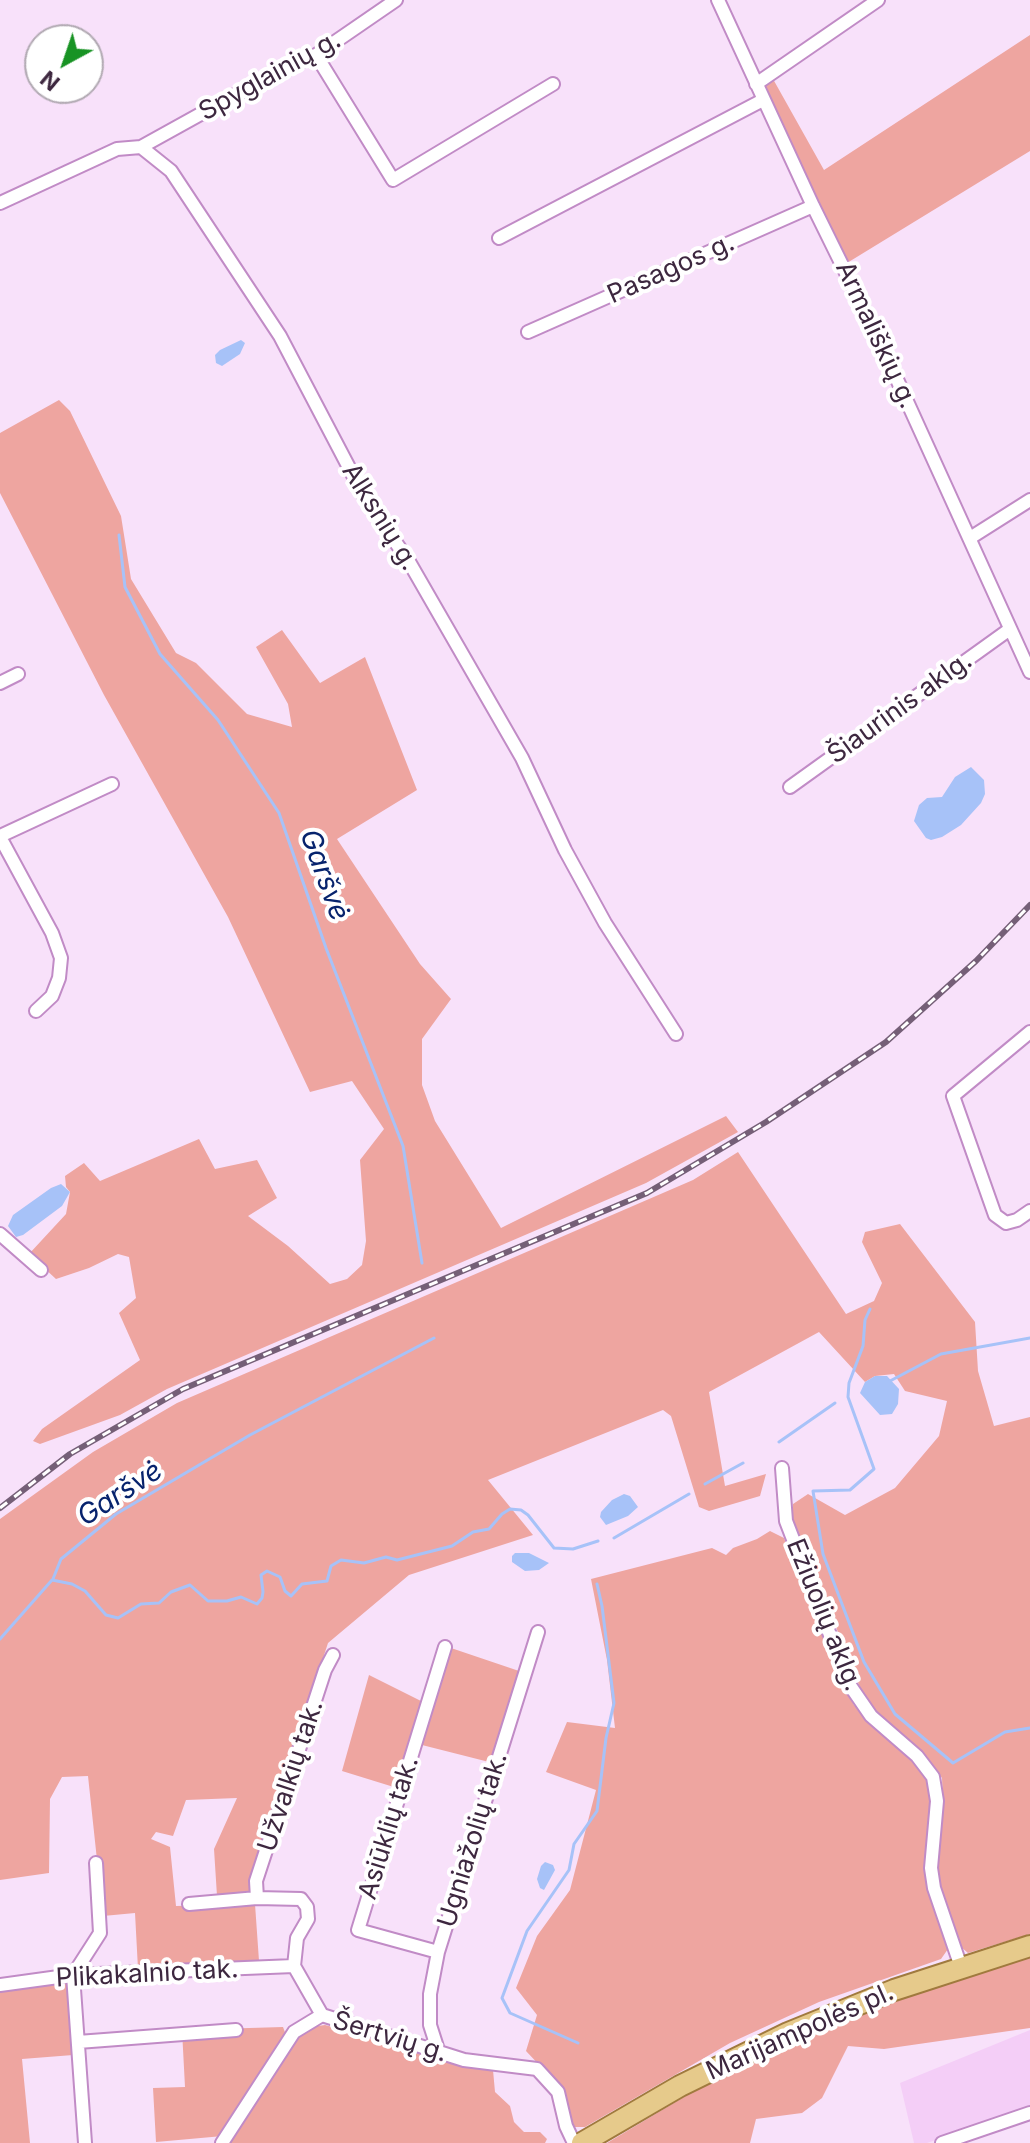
<!DOCTYPE html>
<html>
<head>
<meta charset="utf-8">
<style>
  body { margin:0 }
  #map { position:relative; width:1030px; height:2143px; overflow:hidden; background:#f8e1fa; font-family:Inter,sans-serif }
  canvas { display:block }
  .north { position:absolute; left:24px; top:24px; width:80px; height:80px; box-sizing:border-box; background:#fff; border:2px solid #b1a9b2; border-radius:50%; rotate:220deg; font-size:22px; font-weight:700; line-height:32px; text-align:center; color:#3d273f }
  .north::after { content:''; display:block; margin:auto; width:28px; height:36px; background:#189324; clip-path:polygon(50% 0,100% 100%,50% 72%,0 100%) }
</style>
</head>
<body>
<div id="map">
<canvas width="1030" height="2143"></canvas>
<div class="north">N</div>
</div>
<script>
const c = document.querySelector('canvas').getContext('2d');
c.lineJoin = 'round';
function fill(path, color) { c.fillStyle = color; c.fill(path, 'evenodd'); }
const shape = rows => new Path2D(rows.map(r => 'M' + r).join(''));
function trace(path, color, width, dash) { c.strokeStyle = color; c.lineWidth = width; c.lineCap = dash ? 'butt' : 'round'; c.setLineDash(dash || []); c.stroke(path); }
function drawText(font, color, halo, rows, align = 'center') {
  c.font = font + ' Inter,sans-serif'; c.lineWidth = 8; c.setLineDash([]); c.textBaseline = 'middle'; c.strokeStyle = halo; c.fillStyle = color; for (const [text, x, y, turn = 0] of rows) {
    c.save(); c.translate(x, y); c.rotate((+turn || 0) * Math.PI / 180); c.textAlign = isNaN(turn) ? turn : align; if (halo) c.strokeText(text, 0, 0); c.fillText(text, 0, 0); c.restore();
  }
}
const built = shape([
  [1030,2030,1030,2107,927,2143,914,2143,900,2083]
]);
const green = shape([
  [1030,35,1030,151,847,263,762,85,773,79,824,170],
  [59,400,70,411,121,516,131,579,176,653,196,663,247,714,292,727,288,704,256,647,282,630,320,683,365,657,417,790,337,839,420,964,451,999,422,1039,422,1085,435,1121,501,1228,726,1116,738,1132,646,1183,167,1389,120,1415,40,1444,33,1441,42,1429,140,1360,119,1313,136,1298,129,1257,118,1254,89,1268,56,1279,29,1254,66,1214,70,1192,66,1187,65,1176,84,1163,100,1181,199,1139,215,1169,257,1160,277,1198,248,1216,288,1246,330,1284,347,1279,362,1265,366,1241,360,1160,384,1129,352,1081,310,1092,228,917,104,695,0,493,0,433],
  [738,1152,846,1314,874,1301,882,1283,862,1242,865,1232,900,1224,975,1322,978,1371,994,1426,1030,1417,1030,1934,968,1953,961,1947,940,1893,936,1850,943,1801,942,1778,921,1750,882,1719,865,1700,793,1519,793,1504,808,1494,845,1515,895,1488,939,1436,947,1401,905,1391,894,1374,875,1376,865,1382,819,1332,709,1392,725,1486,766,1474,760,1496,709,1511,699,1507,671,1416,663,1410,488,1480,533,1535,409,1575,328,1643,252,1876,249,1895,217,1896,214,1849,237,1798,186,1800,173,1836,156,1832,151,1839,170,1847,176,1906,255,1904,259,1961,138,1969,135,1913,103,1916,88,1776,62,1777,50,1799,49,1873,0,1880,0,1519,93,1452,177,1403,693,1180],
  [770,1531,784,1538,838,1676,854,1705,880,1732,919,1767,930,1785,932,1803,925,1852,928,1890,948,1949,941,1959,819,2002,730,2043,585,2127,571,2127,561,2088,526,2051,537,2015,516,1988,537,1936,570,1890,596,1790,546,1772,567,1722,615,1728,607,1660,591,1579,712,1548,726,1555,733,1548,757,1539],
  [451,1648,522,1672,493,1763,422,1745],
  [369,1675,425,1703,397,1788,342,1771],
  [1030,1957,1030,2028,884,2049,848,2046,822,2098,802,2113,756,2119,750,2143,607,2143,719,2076,885,2005],
  [66,1982,73,2055,22,2059,30,2143,0,2143,0,1988],
  [325,2025,493,2070,495,2092,510,2106,514,2122,524,2132,540,2132,547,2139,545,2143,227,2143,295,2037,311,2027],
  [283,2027,286,2035,223,2136,156,2142,153,2088,185,2087,182,2030]
]);
const water = shape([
  [241,340,245,343,240,354,222,366,216,363,215,355,220,350],
  [971,767,984,780,985,794,981,803,961,825,942,837,931,840,926,838,914,821,919,805,927,798,942,797,955,777],
  [61,1184,70,1192,62,1206,23,1235,16,1237,8,1226,13,1215,51,1188],
  [875,1376,887,1376,899,1389,898,1404,892,1414,880,1415,860,1393,865,1382],
  [624,1494,630,1496,638,1507,628,1516,606,1525,600,1517,601,1512,612,1500],
  [515,1553,529,1553,549,1563,539,1570,525,1571,512,1562,512,1556],
  [545,1862,553,1865,555,1870,544,1890,540,1888,537,1879,541,1866]
]);
const stream = shape([
  [119,535,125,587,160,654,218,720,279,813,326,948,403,1146,422,1263],
  [870,1309,865,1320,863,1346,849,1383,848,1397,874,1469,850,1490,813,1491,823,1554,864,1662,895,1714,953,1763,1005,1732,1030,1728],
  [890,1381,941,1354,1030,1338],
  [779,1442,835,1403],
  [705,1484,743,1463],
  [614,1538,689,1494],
  [53,1579,61,1559,116,1514,250,1435,434,1338],
  [0,1639,52,1580,72,1584,85,1591,106,1615,118,1618,141,1604,159,1603,171,1592,190,1585,208,1601,227,1601,241,1597,257,1604,262,1598,263,1592,261,1575,267,1571,280,1577,285,1591,291,1596,302,1584,327,1581,331,1566,341,1560,364,1563,386,1557,397,1560,452,1546,473,1532,489,1529,502,1514,510,1509,521,1510,528,1515,554,1548,573,1549,598,1541],
  [578,2043,510,2013,502,1998,527,1931,569,1870,574,1844,597,1811,606,1738,614,1703,602,1606,597,1584]
]);
const street = shape([
  [718,0,813,206,880,342,1030,672],
  [316,55,393,180,553,84],
  [756,84,878,0],
  [141,147,271,75,316,55,396,0],
  [0,203,117,149,141,147,171,171,280,336,366,500,408,560,522,758,565,850,605,923,676,1034],
  [499,238,763,100],
  [528,332,813,206],
  [970,538,1030,500],
  [0,683,18,674],
  [790,787,1010,629],
  [0,836,112,784],
  [0,837,52,933,61,958,59,978,52,996,36,1011],
  [1030,1032,953,1096,995,1215,1006,1223,1017,1220,1030,1211],
  [0,1234,41,1270],
  [782,1468,786,1521,849,1684,871,1716,917,1756,933,1777,937,1801,931,1868,934,1888,961,1967],
  [257,1898,256,1881,325,1670,333,1655],
  [189,1904,257,1898,301,1899,307,1907,308,1919,297,1938,294,1966,322,2015],
  [438,1952,358,1930,445,1647],
  [0,1985,73,1975,294,1966],
  [78,2042,236,2030],
  [438,2050,430,2025,430,1994,438,1952,538,1632],
  [85,2143,73,1975,100,1933,96,1863],
  [222,2143,294,2032,322,2015,464,2060,537,2069,558,2092,566,2126,574,2143],
  [942,2143,1030,2113]
]);
const primary = shape([
  [582,2143,680,2086,788,2033,894,1990,1030,1946]
]);
const rail = shape([
  [0,1508,70,1454,183,1389,647,1193,766,1122,886,1042,976,961,1030,905]
]);
const streetNames = [
  ["Spyglainių g.",270,76,-29],
  ["Pasagos g.",671,269,-24],
  ["Armališkių g.",876,335,65],
  ["Alksnių g.",380,517,58],
  ["Šiaurinis aklg.",900,708,-36],
  ["Ežiuolių aklg.",824,1615,68],
  ["Užvalkių tak.",291,1776,-72],
  ["Asiūklių tak.",389,1828,-73],
  ["Ugniažolių tak.",473,1840,-73],
  ["Plikakalnio tak.",147,1974,-3],
  ["Marijampolės pl.",800,2032,-24],
  ["Šertvių g.",390,2037,17]
];
const waterNames = [
  ["Garšvė",324,875,70],
  ["Garšvė",120,1494,-33]
];
fill(built, '#f4cef7');
fill(green, '#eea5a0');
fill(water, '#a7c2f8');
trace(stream, '#a7c2f8', 3);
trace(street, '#c18bc6', 16);
trace(primary, '#a07a3e', 24);
trace(street, '#fff', 12);
trace(primary, '#e6ca8b', 20);
trace(rail, '#755f77', 6);
trace(rail, '#fff', 3, [9]);
drawText('26px', '#3d273f', '#fff', streetNames);
drawText('italic 28px', '#07236d', '#fff', waterNames);
</script>
</body>
</html>
